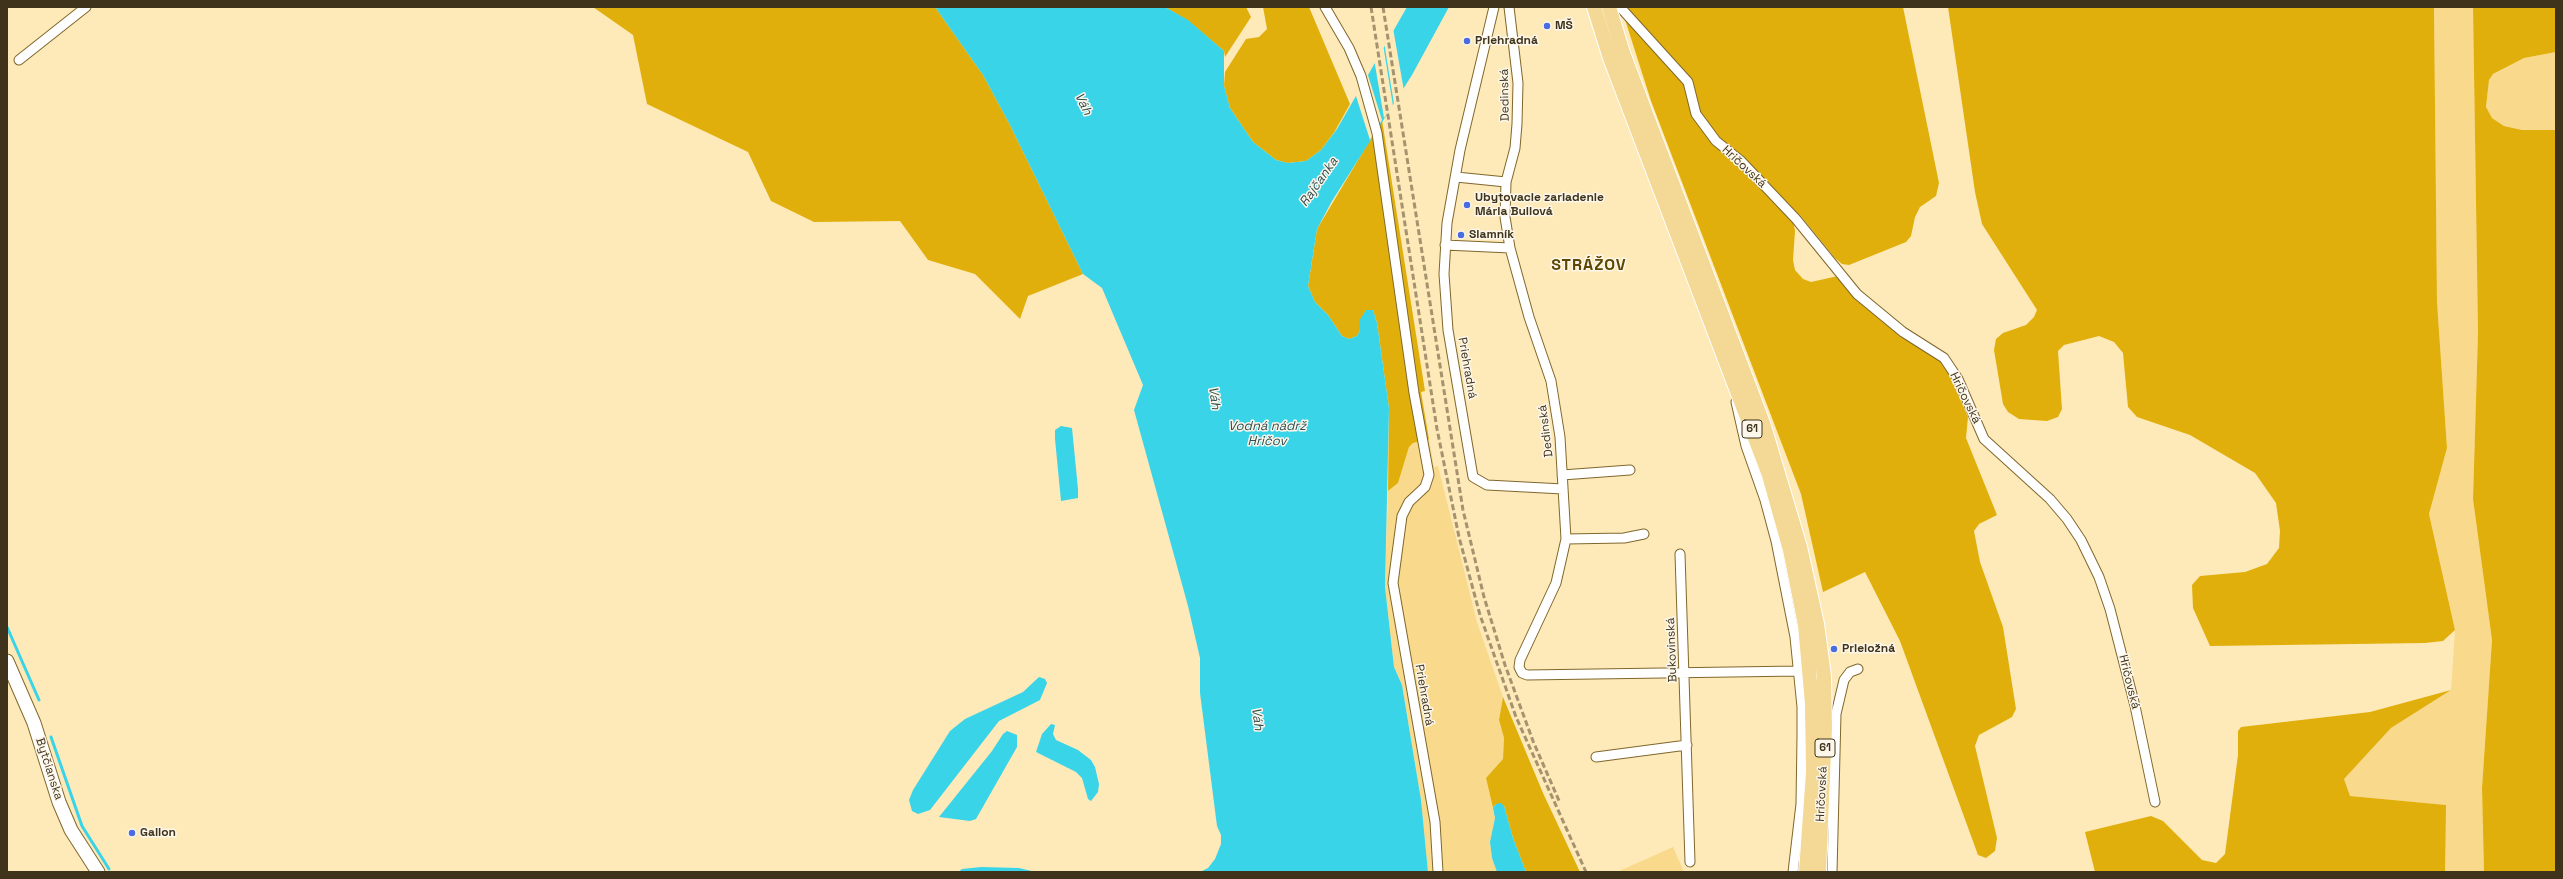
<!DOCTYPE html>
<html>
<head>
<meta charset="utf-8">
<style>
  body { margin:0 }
  #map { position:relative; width:2563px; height:879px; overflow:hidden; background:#fee9b8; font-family:"Space Grotesk",sans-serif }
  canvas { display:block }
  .frame { position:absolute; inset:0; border:8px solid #3f341b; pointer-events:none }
</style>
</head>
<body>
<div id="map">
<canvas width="2563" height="879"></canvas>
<div class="frame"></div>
</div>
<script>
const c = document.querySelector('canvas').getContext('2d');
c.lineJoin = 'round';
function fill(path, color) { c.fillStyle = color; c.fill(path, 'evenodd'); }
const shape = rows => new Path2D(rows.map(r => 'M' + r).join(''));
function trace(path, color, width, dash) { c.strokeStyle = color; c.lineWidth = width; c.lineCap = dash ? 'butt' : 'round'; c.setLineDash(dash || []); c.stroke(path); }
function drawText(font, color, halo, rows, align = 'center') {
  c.font = font + ' "Space Grotesk",sans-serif'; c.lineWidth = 3; c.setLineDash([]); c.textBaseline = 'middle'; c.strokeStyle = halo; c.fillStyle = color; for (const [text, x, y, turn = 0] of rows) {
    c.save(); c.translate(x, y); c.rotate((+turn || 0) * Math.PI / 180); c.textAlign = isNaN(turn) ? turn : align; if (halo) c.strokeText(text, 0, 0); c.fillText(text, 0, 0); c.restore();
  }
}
const green = shape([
  [2434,7,2473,7,2478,333,2473,499,2492,640,2482,788,2484,872,2445,872,2445,805,2350,796,2344,779,2391,728,2451,690,2455,630,2429,514,2447,448,2437,302],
  [2556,52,2556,130,2522,130,2504,126,2492,118,2486,107,2489,80,2493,74,2524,58],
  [1429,439,1434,467,1438,466,1477,622,1503,697,1499,720,1504,738,1503,759,1486,778,1495,818,1490,842,1492,858,1497,872,1428,872,1421,800,1402,685,1394,667,1385,587,1388,491,1398,483,1409,447,1413,443],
  [1673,847,1684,872,1617,872]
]);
const forest = shape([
  [593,7,935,7,983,75,1009,123,1083,274,1028,296,1020,319,975,274,928,260,900,221,814,222,771,201,748,152,647,104,633,35],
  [1165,7,1246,7,1251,17,1225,57,1224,51,1187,20],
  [1263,7,1309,7,1350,104,1335,131,1321,150,1306,161,1288,163,1276,160,1253,142,1230,108,1224,86,1225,72,1246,39,1259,37,1267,29],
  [1621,7,1903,7,1939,183,1936,196,1920,207,1915,217,1911,236,1906,242,1849,265,1842,264,1835,258,1800,215,1795,214,1793,220,1795,231,1793,260,1795,270,1803,279,1811,282,1838,276,1854,296,1902,337,1940,359,1946,367,1968,417,1966,438,1997,515,1979,524,1974,531,1980,562,2003,627,2016,709,2012,717,1979,735,1975,746,1997,838,1995,851,1986,858,1978,855,1900,641,1865,572,1823,592,1801,494,1651,101],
  [1948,7,2434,7,2437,302,2447,448,2429,514,2455,630,2443,641,2425,643,2210,646,2193,608,2192,585,2200,576,2245,572,2267,564,2279,548,2280,531,2276,503,2255,473,2190,435,2137,417,2128,407,2123,353,2114,342,2099,336,2064,345,2058,351,2062,409,2058,417,2047,421,2019,419,2008,412,2003,404,1994,350,1996,339,2003,333,2026,325,2034,317,2037,310,1982,224,1975,192],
  [2473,7,2556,7,2556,52,2524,58,2493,74,2489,80,2486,107,2492,118,2504,126,2522,130,2556,130,2556,872,2484,872,2482,788,2492,640,2473,499,2478,333],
  [1382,120,1425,391,1421,392,1429,439,1413,443,1409,447,1398,483,1388,491,1389,408,1377,323,1373,310,1366,310,1360,321,1360,330,1357,336,1349,339,1342,336,1328,315,1315,302,1308,286,1317,229],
  [2451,690,2391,728,2344,779,2350,796,2446,805,2445,872,2095,872,2085,832,2151,816,2163,821,2202,860,2216,863,2225,854,2238,755,2238,731,2241,727,2370,712],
  [1503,697,1543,793,1580,872,1526,872,1513,838,1504,806,1496,804,1493,808,1486,778,1503,759,1504,738,1499,720]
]);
const water = shape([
  [935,7,1165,7,1188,20,1224,51,1224,86,1230,108,1253,142,1276,160,1288,163,1306,161,1321,150,1337,129,1407,7,1449,7,1412,75,1332,201,1317,229,1308,286,1315,302,1328,315,1342,336,1349,339,1357,336,1360,330,1359,321,1366,310,1373,310,1377,323,1389,408,1385,587,1394,667,1402,685,1421,800,1428,872,1200,872,1208,868,1215,859,1221,844,1221,835,1217,826,1200,693,1200,658,1188,606,1134,410,1143,385,1102,288,1083,274,1009,123,983,75],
  [1061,426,1072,428,1078,489,1078,498,1061,501,1055,439,1055,430],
  [1039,677,1045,679,1047,683,1040,700,999,721,930,810,918,814,912,811,909,800,913,790,950,731,965,719,1023,692],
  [1051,724,1055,725,1053,734,1056,740,1078,750,1091,760,1095,767,1099,784,1098,792,1091,801,1088,799,1082,778,1076,772,1036,752,1042,734],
  [1007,731,1017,735,1017,747,976,819,970,821,939,817,992,751,1003,734],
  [1501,803,1504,806,1513,838,1526,872,1497,872,1492,858,1490,842,1495,818,1493,808,1496,804],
  [981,867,1019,868,1036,872,958,872,962,869]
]);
const pier = shape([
  [1393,28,1404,91,1394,104,1384,42],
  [1383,44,1393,106,1384,118,1374,59],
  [1367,72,1382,120,1370,140,1355,93]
]);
const stream = shape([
  [7,627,39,700],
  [51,737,82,826,109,869]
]);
const minor = shape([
  [1325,7,1349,48,1361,76,1377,133,1414,393,1429,475,1425,487,1409,502,1402,516,1393,583,1435,822,1438,872],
  [1494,7,1460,150,1447,223,1444,274,1448,330,1473,477,1487,485,1563,489],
  [1509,7,1518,83,1517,124,1515,148,1506,182,1505,217,1510,248,1529,317,1551,381,1560,437,1566,539,1556,583,1520,660,1519,667,1522,673,1527,675,1799,671],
  [1620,7,1688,82,1696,114,1716,141,1741,161,1796,219,1857,294,1903,332,1944,358,1958,379,1984,439,2050,499,2067,519,2081,540,2099,577,2110,609,2135,706,2155,802],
  [19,60,86,7],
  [1456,177,1506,182],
  [1445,245,1510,248],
  [1736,402,1746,446,1765,500,1776,541,1795,637,1802,707,1802,736,1801,804,1793,872],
  [1562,475,1630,470],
  [1566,539,1624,538,1644,534],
  [1680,554,1690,862],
  [1596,757,1687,745],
  [1832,872,1836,714,1844,680,1850,672,1858,669]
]);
const secondary = shape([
  [7,661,34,723,59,802,71,830,98,872]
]);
const primary = shape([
  [1594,7,1610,58,1769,475,1790,550,1805,625,1812,704,1813,772,1806,872],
  [1609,7,1623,53,1763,423,1800,547,1817,624,1824,676,1825,727,1819,872]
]);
const rail = shape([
  [1371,7,1437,429,1459,537,1480,615,1516,717,1586,872],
  [1383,7,1463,510,1484,597,1505,665,1533,741,1560,803]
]);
const markers = [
  [1547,26,4,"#496de1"],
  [1467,41,4,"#496de1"],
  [1467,205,4,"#496de1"],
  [1461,235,4,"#496de1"],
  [1834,649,4,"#496de1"],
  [132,833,4,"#496de1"]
];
const shields = [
  [1752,429,20],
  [1825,748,20]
];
const shieldNames = [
  ["61",1752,429],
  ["61",1825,748]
];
const poiNames = [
  ["MŠ",1555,26],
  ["Priehradná",1475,41],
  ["Ubytovacie zariadenie",1475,198],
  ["Mária Bullová",1475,212],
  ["Slamník",1469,235],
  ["Prieložná",1842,649],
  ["Gallon",140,833]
];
const streetNames = [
  ["Dedinská",1505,95,-91],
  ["Hričovská",1744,167,43],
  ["Priehradná",1467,368,80],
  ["Hričovská",1965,398,64],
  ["Dedinská",1546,431,-97],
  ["Bukovinská",1672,650,-92],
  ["Hričovská",2129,682,76],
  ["Priehradná",1424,695,80],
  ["Bytčianska",49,769,72],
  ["Hričovská",1822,794,-87]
];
const waterNames = [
  ["Váh",1083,104,64],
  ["Rajčanka",1319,182,-55],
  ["Váh",1214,398,82],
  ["Vodná nádrž",1267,426],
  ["Hričov",1267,441],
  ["Váh",1257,719,82]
];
const districtNames = [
  ["STRÁŽOV",1589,266]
];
fill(green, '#f9d98c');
fill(forest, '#e1af0c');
fill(water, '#39d4e8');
fill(pier, '#fee9b8');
trace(stream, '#39d4e8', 3);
trace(minor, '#80682c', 11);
trace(secondary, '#80682c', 15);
trace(primary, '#fff', 16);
trace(minor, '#fff', 9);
trace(secondary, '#fff', 13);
trace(primary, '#f3d995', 14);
trace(rail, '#a4936e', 3, [6, 3]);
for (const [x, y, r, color] of markers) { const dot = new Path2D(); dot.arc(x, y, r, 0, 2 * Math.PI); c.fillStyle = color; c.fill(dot); trace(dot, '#fdf7eb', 1.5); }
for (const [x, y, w] of shields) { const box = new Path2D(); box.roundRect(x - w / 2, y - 9, w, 18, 3); c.fillStyle = '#fdf7eb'; c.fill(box); trace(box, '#3f341b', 1); }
drawText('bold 11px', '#3f341b', null, shieldNames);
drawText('bold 12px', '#3f341b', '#fdf7eb', poiNames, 'left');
drawText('12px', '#3f341b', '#fdf7eb', streetNames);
drawText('italic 13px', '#2f4e52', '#fdf7eb', waterNames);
c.letterSpacing = '1px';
drawText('bold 16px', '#5d4600', '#fdf7eb', districtNames);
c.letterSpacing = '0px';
</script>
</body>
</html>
